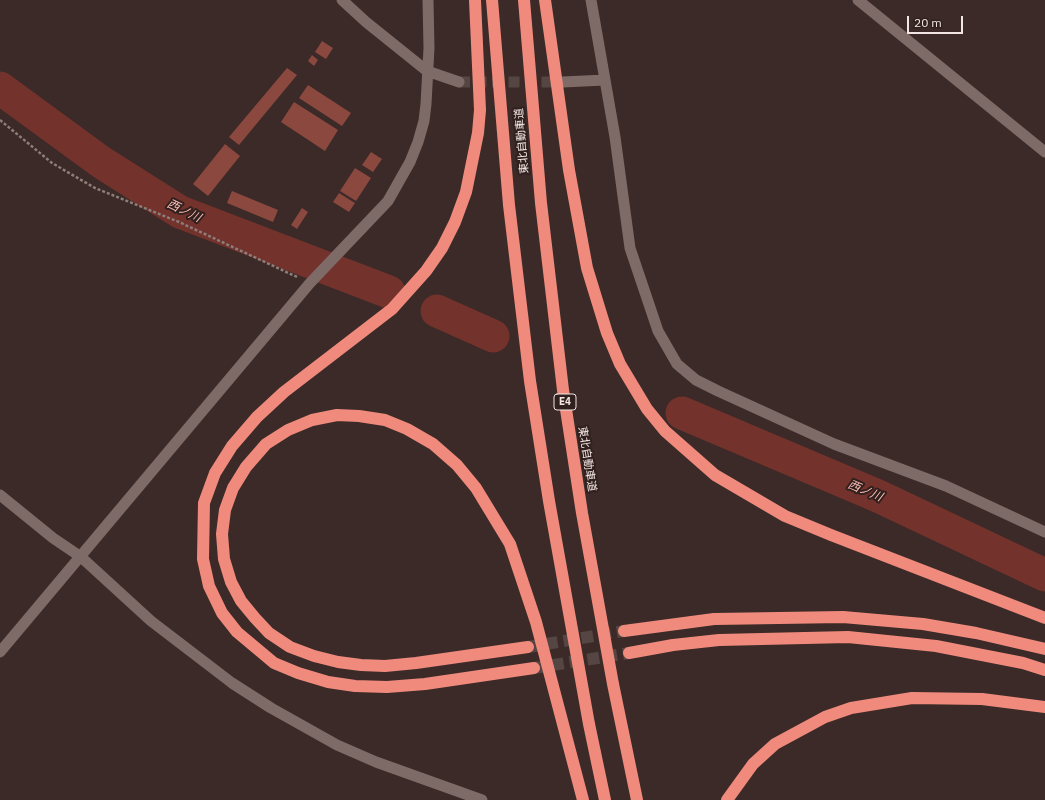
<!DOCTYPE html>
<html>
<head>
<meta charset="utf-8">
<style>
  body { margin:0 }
  #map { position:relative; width:1045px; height:800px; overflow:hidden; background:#3b2a27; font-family:"IBM Plex Sans",sans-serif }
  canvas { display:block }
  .scale { position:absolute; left:907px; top:16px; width:56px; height:18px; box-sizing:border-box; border:2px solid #f2e6e4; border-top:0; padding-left:5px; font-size:12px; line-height:14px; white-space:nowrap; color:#f2e6e4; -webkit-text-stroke:3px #30201e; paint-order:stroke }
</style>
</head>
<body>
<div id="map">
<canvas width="1045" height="800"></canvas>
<div class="scale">20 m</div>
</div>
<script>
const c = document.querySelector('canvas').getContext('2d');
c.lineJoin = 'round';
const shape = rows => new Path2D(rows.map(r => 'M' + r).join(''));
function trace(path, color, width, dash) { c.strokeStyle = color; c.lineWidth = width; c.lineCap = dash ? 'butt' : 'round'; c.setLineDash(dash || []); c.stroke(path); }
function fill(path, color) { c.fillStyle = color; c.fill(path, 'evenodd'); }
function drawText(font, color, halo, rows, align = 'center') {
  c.font = font + ' "IBM Plex Sans","Noto Sans JP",sans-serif'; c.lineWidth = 4; c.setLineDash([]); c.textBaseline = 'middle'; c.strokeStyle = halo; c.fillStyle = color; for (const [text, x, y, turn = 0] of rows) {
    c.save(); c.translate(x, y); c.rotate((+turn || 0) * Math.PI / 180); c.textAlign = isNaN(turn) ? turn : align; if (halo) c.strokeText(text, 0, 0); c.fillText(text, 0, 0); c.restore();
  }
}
const river = shape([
  [0,88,101,162,180,212,389,292],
  [437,311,493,336],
  [682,413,878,496,1045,575]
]);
const building = shape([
  [322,41,333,48,326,59,315,52],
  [312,55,318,60,314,66,308,61],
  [287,68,297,75,239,145,229,137],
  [308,85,351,113,342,126,299,98],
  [294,102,338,130,325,151,281,122],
  [225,144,240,156,208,196,193,184],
  [371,152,382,159,373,172,362,165],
  [355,168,371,178,356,201,340,191],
  [232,191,278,210,273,222,227,203],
  [339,193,355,203,349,212,333,202],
  [302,208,308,212,297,229,291,225]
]);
const minorTunnel = shape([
  [459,82,563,82]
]);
const motorwayTunnel = shape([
  [528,647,624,631],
  [534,668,629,653]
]);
const path = shape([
  [0,120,52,163,95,188,179,222,297,277]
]);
const minor = shape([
  [342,0,366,22,427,71,459,82],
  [591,0,615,137,630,248,658,331,677,364,696,380,718,391,834,444,946,486,1045,532],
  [858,0,1045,152],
  [563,82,605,80],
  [0,495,53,538,81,557,151,621,232,683,271,708,337,745,376,762,482,800],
  [0,652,310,283,388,201,410,162,418,142,424,121,426,104,429,48,428,0]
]);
const motorway = shape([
  [475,0,480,110,478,133,466,192,455,222,442,248,426,271,392,309,284,392,257,417,232,446,215,473,204,503,203,559,209,586,222,613,237,632,274,663,298,673,328,682,355,686,387,687,425,684,534,668],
  [492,0,509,205,530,381,549,501,589,724,605,800],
  [524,0,541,203,563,390,582,513,613,684,637,800],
  [545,0,569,170,587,268,607,333,620,364,647,409,665,431,715,475,785,516,831,535,1045,618],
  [624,631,714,619,843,617,923,624,976,633,1045,649],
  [528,647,416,663,385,666,361,665,338,662,314,656,290,647,269,633,255,618,241,601,231,582,224,559,222,534,225,510,233,488,246,467,266,444,288,430,312,420,337,415,359,416,385,420,407,429,433,444,457,465,476,488,510,544,536,622,583,800],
  [629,653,673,645,719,640,848,637,936,646,1023,663,1045,670],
  [727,800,753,764,775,744,825,717,851,708,912,698,982,699,1045,707]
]);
const shields = [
  [565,402,22]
];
const shieldNames = [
  ["E4",565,402]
];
const streetNames = [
  ["東北自動車道",522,141,-95],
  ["東北自動車道",587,459,81]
];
const waterNames = [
  ["西ノ川",184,211,26],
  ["西ノ川",865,491,23]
];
trace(river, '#73322b', 33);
fill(building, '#8b483f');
trace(minorTunnel, '#564643', 11, [11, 5.5]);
trace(motorwayTunnel, '#564643', 12, [12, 6]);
trace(path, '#8c7e7b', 2.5, [3, 2]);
trace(minor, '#7e6a67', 11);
trace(motorway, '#f08a7d', 12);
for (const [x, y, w] of shields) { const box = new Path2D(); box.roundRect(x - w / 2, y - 8, w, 16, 3); c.fillStyle = '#30201e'; c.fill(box); trace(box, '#f2e6e4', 1); }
drawText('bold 10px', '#f2e6e4', null, shieldNames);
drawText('11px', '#f2e6e4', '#30201e', streetNames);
drawText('italic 12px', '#fbbcb3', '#30201e', waterNames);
</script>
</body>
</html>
